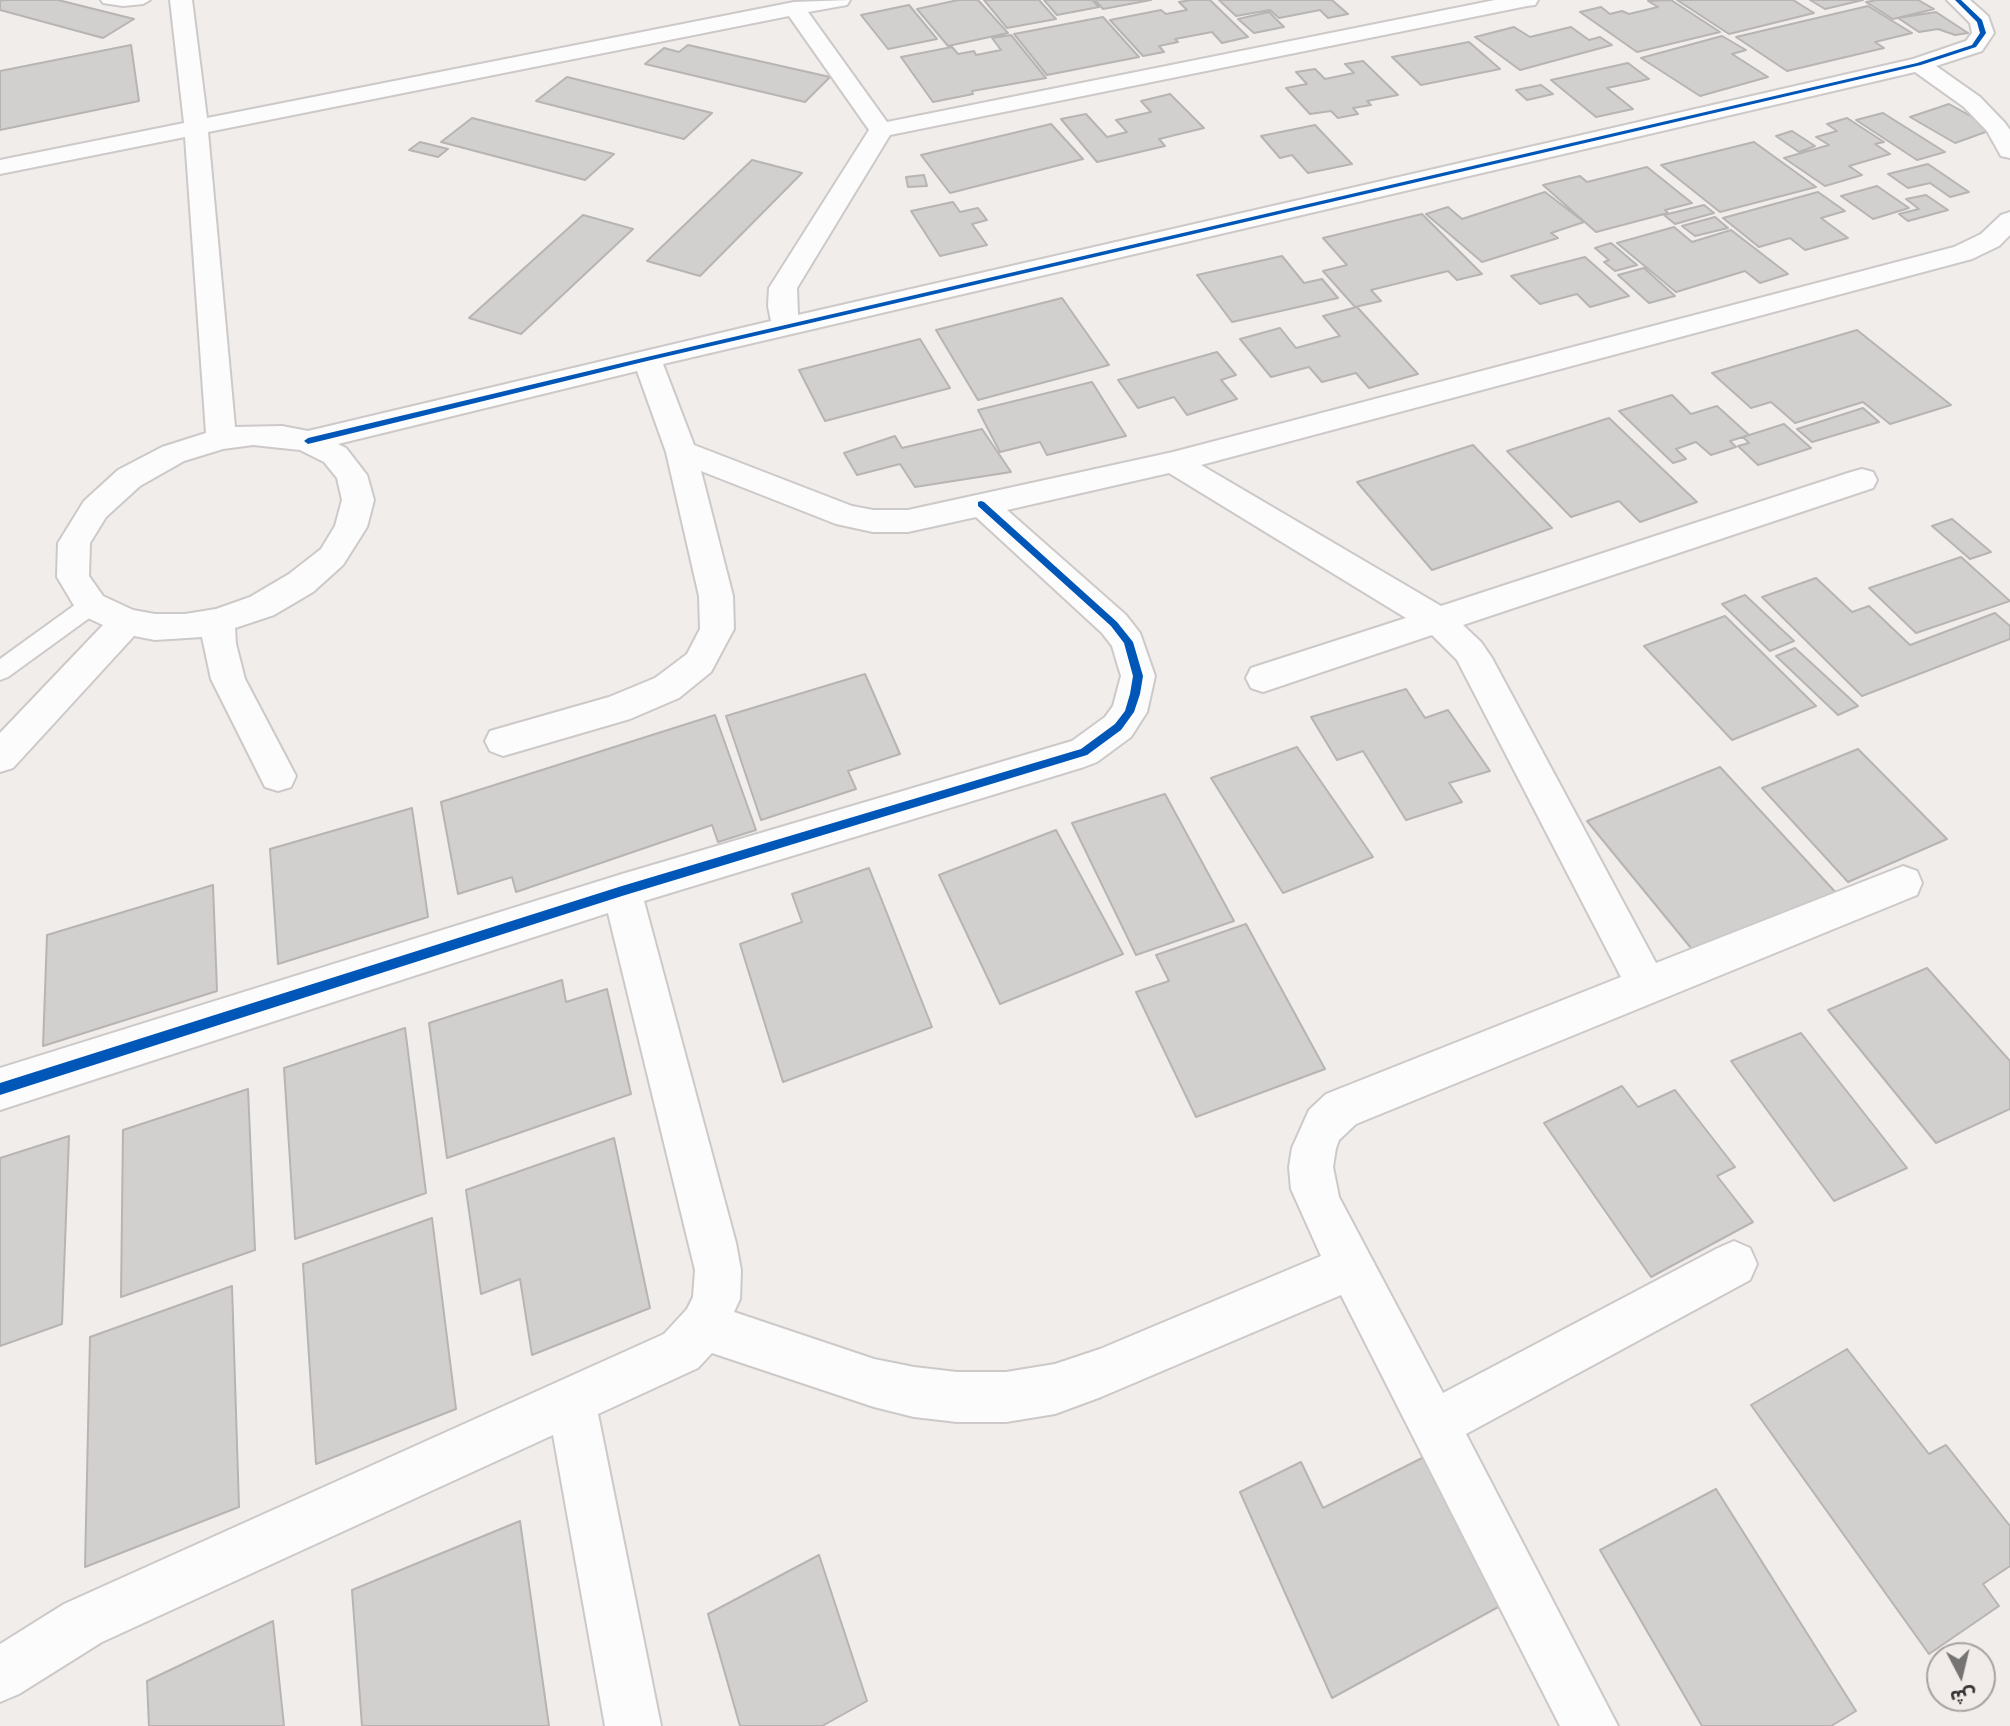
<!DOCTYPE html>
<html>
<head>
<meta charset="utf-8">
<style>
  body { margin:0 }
  #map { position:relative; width:2010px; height:1726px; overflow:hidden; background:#f0edeb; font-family:"Fira Sans Condensed","Noto Sans Arabic",sans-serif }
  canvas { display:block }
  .north { position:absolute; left:1926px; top:1642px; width:70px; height:70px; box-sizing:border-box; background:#f1ecea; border:2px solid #a6a2a1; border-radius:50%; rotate:173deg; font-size:19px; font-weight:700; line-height:28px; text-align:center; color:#353333 }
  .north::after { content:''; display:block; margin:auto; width:24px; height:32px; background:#767473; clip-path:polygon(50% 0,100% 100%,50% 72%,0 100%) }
</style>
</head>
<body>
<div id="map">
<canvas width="2010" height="1726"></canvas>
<div class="north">ش</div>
</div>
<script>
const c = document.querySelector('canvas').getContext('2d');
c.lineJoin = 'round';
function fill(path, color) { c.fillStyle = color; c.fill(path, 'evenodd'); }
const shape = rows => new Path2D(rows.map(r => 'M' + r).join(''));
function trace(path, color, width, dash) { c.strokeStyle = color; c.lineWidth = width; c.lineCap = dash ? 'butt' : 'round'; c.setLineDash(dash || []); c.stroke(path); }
const building = shape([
  [3,0,58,0,134,19,103,38,0,10,0,1,3,0],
  [958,0,978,0,1008,33,948,46,917,9,958,0],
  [984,0,1039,0,1056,19,1007,28,984,0],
  [1044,0,1092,0,1099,7,1057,15,1044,0],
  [1095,0,1151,0,1103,9,1095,0],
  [1191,0,1210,0,1248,37,1222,43,1212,32,1175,39,1178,42,1159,46,1164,52,1143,56,1110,20,1161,10,1166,14,1187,10,1179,2,1191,0],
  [1219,0,1332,0,1348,14,1328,18,1320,10,1279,18,1270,10,1236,16,1219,0],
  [1671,0,1720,32,1637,52,1580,12,1601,7,1610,14,1622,11,1629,14,1658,7,1648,1,1671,0],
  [1677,0,1793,0,1814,13,1729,34,1677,0],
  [1810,0,1863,0,1825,9,1810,0],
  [1877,0,1918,0,1934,9,1893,19,1866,2,1877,0],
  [909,5,937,39,888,49,861,15,909,5],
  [1868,6,1912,33,1875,42,1884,48,1787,71,1736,37,1868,6],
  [1269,12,1284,27,1254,33,1238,19,1269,12],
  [1936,12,1968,33,1955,35,1938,29,1919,32,1898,18,1936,12],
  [1103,17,1139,57,1047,75,1014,34,1103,17],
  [1514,27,1530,37,1571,27,1589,40,1600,37,1612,45,1520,70,1475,37,1514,27],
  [1011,35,1046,78,972,91,973,94,933,102,901,57,952,47,958,54,974,51,976,55,1001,50,992,38,1011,35],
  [1722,36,1746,50,1732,54,1768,77,1700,96,1641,58,1722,36],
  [1469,42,1500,69,1421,85,1392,57,1469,42],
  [131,45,139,101,0,130,0,71,131,45],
  [688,45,830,77,805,102,645,64,664,48,679,52,688,45],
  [1363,61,1398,95,1367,101,1371,105,1353,108,1358,114,1338,118,1331,111,1310,114,1286,88,1307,84,1296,72,1315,69,1325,79,1354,73,1345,64,1363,61],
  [1628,63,1649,79,1607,88,1633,109,1596,117,1551,80,1628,63],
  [567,77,712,113,684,139,536,101,567,77],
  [1541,85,1553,94,1527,100,1516,90,1541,85],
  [1170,94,1204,128,1159,139,1165,146,1097,162,1061,119,1086,114,1107,137,1127,132,1116,120,1151,112,1141,101,1170,94],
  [1949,104,1994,129,1955,143,1910,117,1949,104],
  [1883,113,1945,152,1917,160,1856,120,1883,113],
  [472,118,614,154,585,180,441,142,472,118],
  [1847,118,1884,142,1875,144,1890,154,1849,166,1862,175,1825,186,1784,158,1829,145,1816,137,1837,131,1827,124,1847,118],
  [1051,124,1083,159,950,193,921,155,1051,124],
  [1315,125,1352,164,1308,173,1292,155,1280,158,1261,136,1315,125],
  [1792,131,1815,146,1799,152,1776,136,1792,131],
  [420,142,448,149,438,157,409,150,420,142],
  [1754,142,1816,187,1720,212,1661,165,1754,142],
  [752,160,802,173,700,276,647,261,752,160],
  [1928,164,1969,192,1950,197,1930,183,1908,188,1888,174,1928,164],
  [1647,167,1692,203,1665,210,1668,213,1596,232,1543,185,1580,176,1587,182,1647,167],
  [924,175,927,186,908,187,906,177,924,175],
  [1877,186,1909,208,1873,219,1841,196,1877,186],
  [1545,192,1584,222,1551,233,1558,238,1482,262,1426,214,1448,207,1462,219,1545,192],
  [1818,192,1845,211,1821,218,1848,238,1805,250,1790,238,1759,247,1723,218,1818,192],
  [1926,195,1948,210,1908,221,1899,214,1919,209,1906,199,1926,195],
  [953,202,960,212,978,208,987,220,972,224,987,245,940,256,911,211,953,202],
  [1704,205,1714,213,1675,224,1664,215,1704,205],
  [1422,214,1482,274,1457,280,1448,271,1371,290,1381,301,1355,307,1323,271,1347,265,1323,238,1422,214],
  [583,215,633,229,521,334,469,318,583,215],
  [1715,217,1728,228,1695,236,1682,226,1715,217],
  [1674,227,1692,242,1731,230,1788,274,1760,283,1745,271,1676,292,1617,243,1674,227],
  [1611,243,1637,265,1615,271,1604,262,1609,260,1595,248,1611,243],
  [1282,256,1304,283,1322,279,1338,298,1232,322,1197,275,1282,256],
  [1585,257,1629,296,1590,307,1577,294,1540,304,1511,276,1585,257],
  [1644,268,1675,296,1649,303,1618,275,1644,268],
  [1062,298,1109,365,978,400,936,330,1062,298],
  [1357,307,1418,374,1369,388,1356,373,1322,382,1309,367,1271,377,1240,339,1280,328,1296,348,1340,336,1323,316,1357,307],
  [1857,330,1951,405,1890,424,1863,402,1795,423,1771,402,1751,408,1712,373,1857,330],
  [920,339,950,388,825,421,799,370,920,339],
  [1217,352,1236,375,1221,380,1237,399,1187,415,1174,397,1138,408,1118,380,1217,352],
  [1092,382,1126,436,1047,455,1040,442,1000,452,978,410,1092,382],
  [1672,395,1691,414,1717,406,1749,435,1730,441,1736,447,1711,455,1696,442,1676,449,1686,459,1673,463,1619,411,1672,395],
  [1863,408,1879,422,1812,442,1797,429,1863,408],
  [1609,418,1697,502,1640,522,1619,501,1571,517,1507,451,1609,418],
  [1784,424,1811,448,1758,465,1738,446,1749,443,1743,437,1784,424],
  [982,429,1011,472,915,487,900,464,857,475,844,453,895,436,902,448,982,429],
  [1473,445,1552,528,1432,570,1357,482,1473,445],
  [1952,519,1991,552,1970,559,1932,526,1952,519],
  [1961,557,2010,601,1916,633,1869,588,1961,557],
  [1816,578,1852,612,1869,606,1910,645,1995,613,2010,626,2010,639,1862,696,1762,597,1816,578],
  [1745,595,1794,641,1770,651,1722,604,1745,595],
  [1725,616,1816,706,1732,740,1644,646,1725,616],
  [1795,648,1858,706,1838,715,1776,656,1795,648],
  [865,674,900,754,848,771,856,789,761,820,726,716,865,674],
  [1406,689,1425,718,1448,710,1490,771,1449,783,1462,802,1406,820,1363,751,1337,760,1311,717,1406,689],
  [715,715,756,830,718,842,712,825,516,892,512,877,458,894,441,802,715,715],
  [1297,747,1373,857,1283,893,1211,778,1297,747],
  [1858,749,1947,839,1848,882,1762,788,1858,749],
  [1720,767,1839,896,1700,959,1587,821,1720,767],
  [1165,794,1234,921,1136,955,1072,823,1165,794],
  [412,808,428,917,278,964,270,849,412,808],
  [1056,830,1123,954,1000,1004,939,875,1056,830],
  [869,868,932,1027,783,1082,740,944,802,922,792,894,869,868],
  [213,885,217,991,43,1046,47,935,213,885],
  [1246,924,1325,1069,1196,1117,1136,992,1169,981,1156,955,1246,924],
  [1927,968,2010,1061,2010,1109,1936,1143,1828,1010,1927,968],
  [562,980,566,1002,607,989,631,1094,447,1158,429,1023,562,980],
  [405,1028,426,1193,295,1239,284,1068,405,1028],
  [1801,1033,1907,1168,1834,1201,1731,1061,1801,1033],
  [1622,1086,1638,1107,1675,1090,1735,1167,1717,1176,1753,1222,1651,1277,1544,1123,1622,1086],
  [248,1089,255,1250,121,1297,123,1130,248,1089],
  [69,1136,62,1324,0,1346,0,1158,69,1136],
  [614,1138,650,1308,532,1355,520,1279,481,1294,466,1190,614,1138],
  [432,1218,456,1409,316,1464,303,1264,432,1218],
  [232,1286,239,1507,85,1567,90,1337,232,1286],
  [1847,1349,1929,1454,1946,1445,2010,1526,2010,1566,1983,1584,1999,1606,1929,1654,1751,1405,1847,1349],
  [1432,1453,1511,1600,1332,1698,1240,1492,1301,1462,1323,1508,1432,1453],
  [1716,1489,1856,1711,1831,1726,1702,1726,1600,1550,1716,1489],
  [520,1521,549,1726,362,1726,352,1590,520,1521],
  [819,1555,867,1701,822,1726,740,1726,708,1614,819,1555],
  [273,1621,284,1726,149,1726,147,1681,273,1621]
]);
const lane = shape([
  [101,0,150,0,143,4,123,6,103,3,101,0],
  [91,597,99,599,102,605,99,611,8,677,0,680,0,659,83,599,91,597]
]);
const street = shape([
  [170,0,192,0,207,118,794,2,850,0,847,5,808,12,887,122,1495,0,1538,0,1535,5,1527,6,890,135,797,288,798,315,1913,59,1966,41,1972,33,1970,23,1947,0,1970,0,1988,16,1994,33,1982,51,1936,66,1980,97,2005,123,2010,130,2010,158,2001,156,1987,131,1964,107,1915,72,663,364,694,445,852,506,873,510,908,510,1173,452,1954,247,1981,234,2001,215,2010,212,2010,235,1999,246,1972,259,1201,465,1441,606,1851,472,1862,469,1873,472,1877,480,1873,488,1463,625,1481,642,1492,658,1656,963,1903,866,1917,871,1922,883,1917,895,1356,1124,1339,1140,1336,1148,1333,1167,1339,1197,1443,1393,1718,1248,1734,1241,1750,1248,1757,1264,1750,1280,1466,1434,1618,1726,1560,1726,1341,1295,1101,1397,1055,1414,1006,1422,957,1422,914,1417,874,1407,712,1353,698,1368,598,1414,661,1726,605,1726,553,1435,102,1642,19,1694,0,1702,0,1644,64,1604,664,1334,687,1309,693,1297,695,1270,608,913,0,1110,0,1068,622,874,1072,741,1105,717,1113,706,1121,676,1112,646,1102,633,976,517,908,532,873,532,836,524,701,471,733,596,734,629,711,672,679,698,630,719,503,756,490,751,485,741,490,731,609,697,655,678,687,654,700,629,699,596,666,452,637,371,338,444,346,448,367,475,374,500,367,527,343,565,313,592,274,615,235,628,236,644,245,679,296,776,291,787,278,791,265,787,211,679,202,637,155,640,134,636,13,768,0,772,0,733,103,625,79,614,57,577,58,543,63,535,84,501,118,470,162,447,206,433,185,137,0,174,0,160,184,123,170,0],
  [789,16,869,130,769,288,768,306,771,321,308,431,282,426,235,427,208,132,789,16],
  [253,445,300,450,324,462,337,478,342,500,335,526,321,549,289,574,250,597,216,609,185,614,155,614,133,610,103,596,89,576,90,543,106,517,140,486,184,461,223,449,253,445],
  [1169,473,1406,618,1251,668,1246,678,1251,688,1263,692,1432,635,1457,660,1621,977,1326,1094,1309,1110,1292,1148,1289,1167,1291,1189,1321,1256,1100,1349,1055,1364,1006,1372,957,1372,914,1367,874,1359,734,1312,740,1299,741,1270,736,1243,644,901,1084,767,1097,762,1131,737,1147,712,1155,676,1140,633,1126,615,1007,510,1169,473]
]);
const cycleway = shape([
  [1955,0,1961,0,1982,20,1986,33,1976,47,1921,65,647,361,308,444,304,441,308,438,647,357,1917,63,1972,45,1980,33,1977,22,1955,0],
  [981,501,984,502,1117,622,1133,642,1143,676,1140,694,1134,712,1121,730,1087,755,622,896,0,1095,0,1083,622,886,1081,749,1115,724,1125,711,1130,694,1133,676,1124,643,1111,626,978,506,978,502,981,501]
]);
fill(building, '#d2d0ce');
trace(building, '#b7b4b3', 2);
trace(lane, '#ccc9c8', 4);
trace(street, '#ccc9c8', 4);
fill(lane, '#fdfcfc');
fill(street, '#fdfcfc');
fill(cycleway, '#0057b8');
</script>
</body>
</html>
